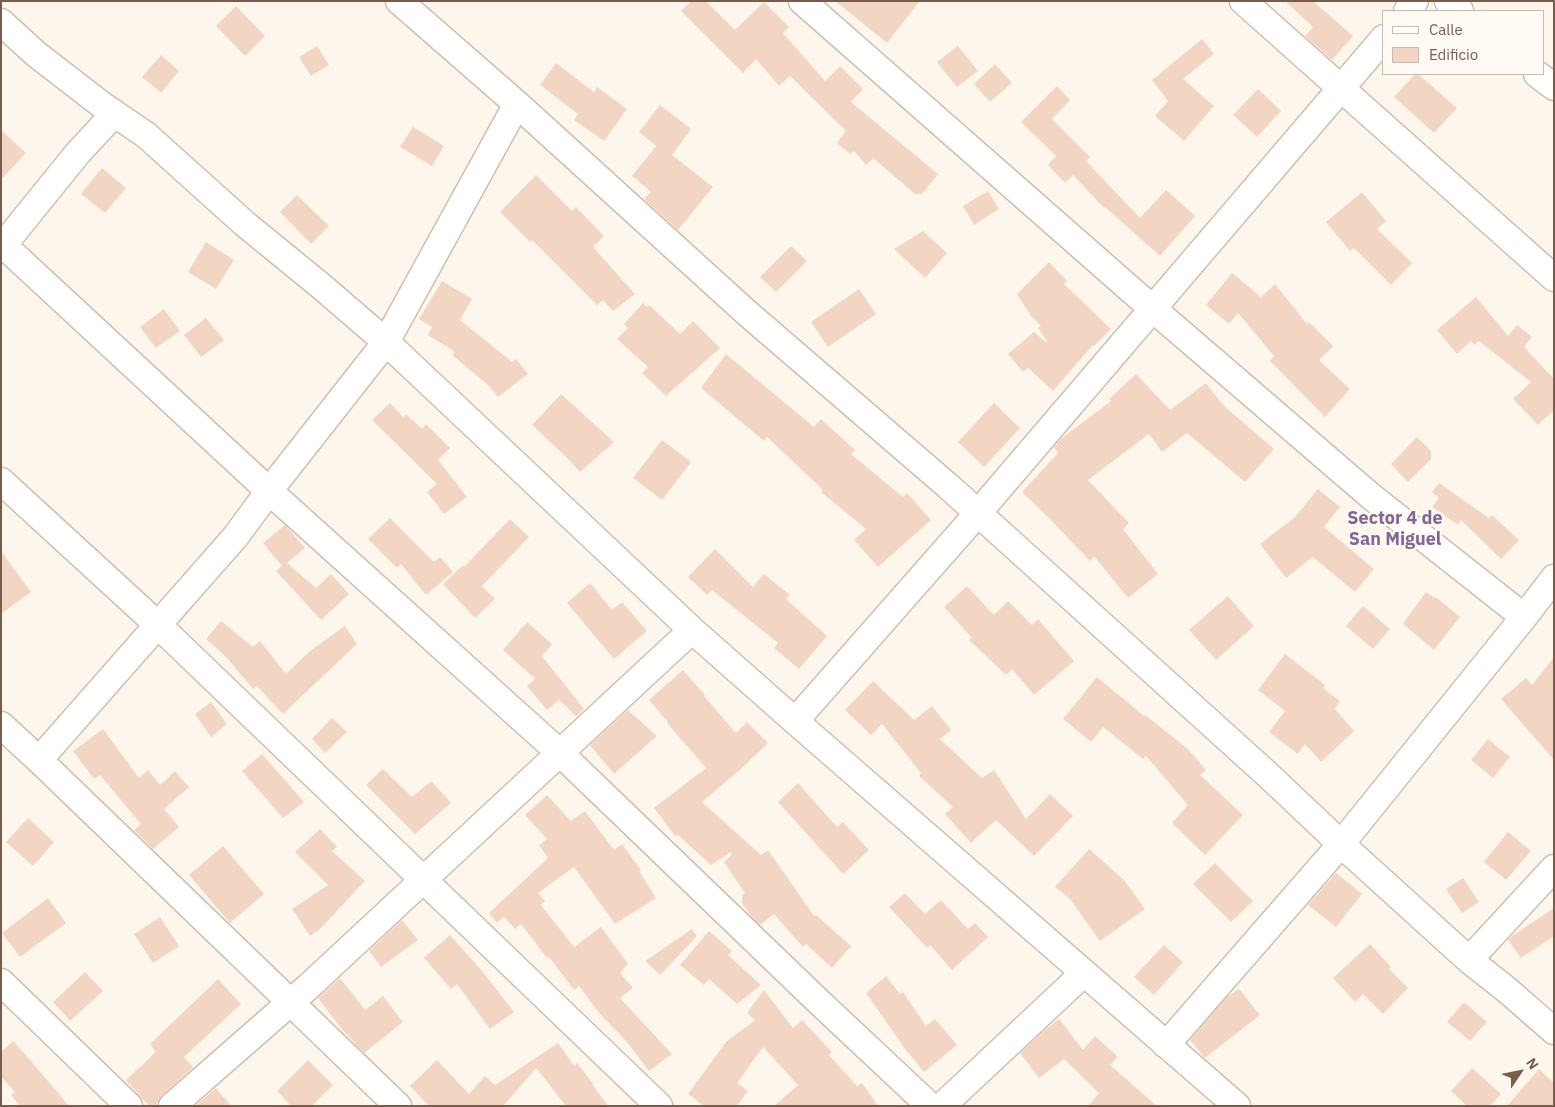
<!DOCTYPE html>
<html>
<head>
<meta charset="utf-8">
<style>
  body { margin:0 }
  #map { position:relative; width:1555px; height:1107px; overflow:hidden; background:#fdf6ec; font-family:"IBM Plex Sans",sans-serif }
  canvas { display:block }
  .frame { position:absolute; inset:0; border:2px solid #7a5c4d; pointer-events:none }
  .legend { position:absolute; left:1382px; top:10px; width:162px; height:65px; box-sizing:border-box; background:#fffaf3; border:1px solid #cabbb1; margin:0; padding:6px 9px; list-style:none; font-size:15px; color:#7a5c4d }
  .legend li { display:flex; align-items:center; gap:10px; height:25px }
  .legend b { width:25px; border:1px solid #cabbb1 }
  .north { position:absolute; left:1495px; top:1047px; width:50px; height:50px; -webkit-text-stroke:4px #fffaf3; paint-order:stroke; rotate:56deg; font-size:14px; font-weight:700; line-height:20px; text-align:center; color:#7a5c4d }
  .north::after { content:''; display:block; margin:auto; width:18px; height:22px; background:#7a5c4d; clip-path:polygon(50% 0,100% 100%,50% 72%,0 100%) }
</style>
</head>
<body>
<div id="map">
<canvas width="1555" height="1107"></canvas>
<div class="frame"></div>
<ul class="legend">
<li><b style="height:6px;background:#fff"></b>Calle</li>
<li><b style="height:14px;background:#f3d5c3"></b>Edificio</li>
</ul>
<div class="north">N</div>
</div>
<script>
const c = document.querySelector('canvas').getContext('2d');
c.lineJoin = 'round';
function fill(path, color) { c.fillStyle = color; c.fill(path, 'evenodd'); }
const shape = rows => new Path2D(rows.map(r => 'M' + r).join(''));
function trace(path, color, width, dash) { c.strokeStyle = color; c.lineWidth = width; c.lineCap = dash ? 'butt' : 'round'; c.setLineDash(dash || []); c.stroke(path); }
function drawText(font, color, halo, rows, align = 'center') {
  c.font = font + ' "IBM Plex Sans",sans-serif'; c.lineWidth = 5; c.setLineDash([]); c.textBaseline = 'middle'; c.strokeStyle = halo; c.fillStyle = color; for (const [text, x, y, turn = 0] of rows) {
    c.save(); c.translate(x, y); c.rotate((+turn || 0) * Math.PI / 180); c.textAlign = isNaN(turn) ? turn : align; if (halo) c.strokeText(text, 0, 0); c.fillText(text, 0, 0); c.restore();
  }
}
const building = shape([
  [691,1,706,1,735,30,764,2,789,27,783,33,825,81,840,66,863,89,851,102,938,174,922,194,915,194,873,158,866,165,854,151,850,154,837,143,846,131,790,76,779,86,756,59,743,73,681,11],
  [835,1,920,1,887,43],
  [1285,1,1313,1,1353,36,1332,60,1305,36,1313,27],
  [236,6,265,36,245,56,216,26],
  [1202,39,1214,54,1183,79,1214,106,1184,141,1155,116,1168,101,1152,80],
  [317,46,329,65,311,76,299,57],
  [958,46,978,71,957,87,937,62],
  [161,55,179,71,161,93,142,77],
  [556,63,594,92,597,87,627,109,604,141,574,120,578,114,540,85],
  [995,64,1012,83,990,102,974,84],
  [1415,74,1418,74,1457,108,1434,133,1394,97],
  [1057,86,1070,100,1052,119,1090,157,1086,161,1140,218,1166,190,1195,216,1160,256,1105,207,1104,208,1073,175,1065,183,1048,165,1056,156,1021,122],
  [1258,89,1281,111,1257,137,1233,115],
  [660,105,691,129,672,155,713,187,678,230,644,199,651,192,632,176,656,146,639,132],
  [413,127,444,146,432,166,400,147],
  [1,130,26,153,1,180],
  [102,168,126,188,105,213,81,194],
  [536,175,572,211,576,207,604,236,593,247,635,294,613,311,603,300,597,305,532,240,530,242,500,212],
  [988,191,999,209,974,225,963,206],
  [1362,192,1386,221,1377,229,1412,263,1391,285,1354,248,1350,251,1326,222],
  [297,195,329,226,311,244,280,212],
  [923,231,947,253,925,278,894,249],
  [206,242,234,260,216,289,188,272],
  [791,246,807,261,776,292,760,277],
  [1049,262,1067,281,1064,284,1111,329,1094,346,1093,345,1053,391,1028,368,1023,372,1008,354,1034,332,1046,342,1047,341,1038,328,1041,326,1031,316,1017,294],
  [1232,273,1261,297,1275,284,1307,324,1309,322,1333,346,1319,360,1350,389,1325,417,1270,361,1274,356,1238,313,1229,324,1206,305],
  [442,281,472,299,460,320,512,362,516,359,528,374,498,397,489,386,452,355,455,352,428,335,432,327,419,319],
  [859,289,876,314,828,347,811,322],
  [1476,297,1508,336,1517,325,1532,337,1524,347,1554,379,1554,410,1538,425,1513,399,1531,382,1479,341,1474,345,1471,341,1457,354,1437,330],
  [643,303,647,307,649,305,680,334,693,321,720,348,666,396,642,373,648,367,617,339,628,328,624,324],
  [164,309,180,331,156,348,140,327],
  [206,318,224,340,201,357,184,335],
  [726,354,814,427,821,419,855,450,851,454,903,497,907,493,931,520,878,567,854,540,866,529,821,492,823,490,767,437,764,441,701,388],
  [1136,374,1170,410,1206,383,1223,405,1274,449,1245,482,1187,433,1162,452,1149,434,1088,480,1129,523,1123,529,1158,574,1128,598,1094,556,1090,561,1048,517,1022,492,1058,453,1054,447,1062,438,1111,401,1109,399],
  [561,394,614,442,580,472,566,457,532,425],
  [390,403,403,417,406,414,422,429,426,424,450,448,438,460,467,497,444,514,427,492,437,484,372,420],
  [994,403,1020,428,984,467,958,442],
  [1417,437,1431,451,1431,459,1408,482,1391,464],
  [662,440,691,462,662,500,633,478],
  [1439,483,1489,518,1492,515,1519,540,1501,559,1461,520,1458,525,1432,507,1439,498,1432,492],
  [1318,489,1340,507,1324,527,1374,569,1355,592,1313,557,1286,578,1260,544,1294,518],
  [390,518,434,562,440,557,453,572,426,595,401,564,397,568,368,539],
  [510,519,529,537,482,586,495,599,475,618,443,584,463,565,464,567],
  [285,525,305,548,287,563,316,588,331,574,349,594,321,620,276,571,282,566,263,543],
  [715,549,753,587,764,574,790,595,786,599,827,636,799,669,774,648,778,643,712,590,707,595,688,577],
  [1,551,31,592,1,614],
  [590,583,612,610,622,602,647,631,614,659,567,603],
  [967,586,994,615,1008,601,1032,625,1038,619,1074,661,1034,695,1012,669,1006,675,969,640,972,638,944,607],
  [1426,592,1435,598,1436,597,1460,617,1434,650,1403,624],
  [1228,596,1254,626,1216,660,1189,630],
  [1363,606,1390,629,1373,649,1346,626],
  [221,621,253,647,260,641,286,674,310,651,345,626,357,644,283,714,257,686,253,689,226,657,206,639],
  [527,622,552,644,542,656,584,709,576,716,559,700,547,710,527,686,535,679,503,650],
  [1285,654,1325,685,1323,688,1340,701,1335,709,1354,731,1321,762,1305,744,1298,754,1269,732,1285,711,1258,690],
  [1554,657,1554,760,1501,699,1526,678,1532,685],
  [683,670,705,695,704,696,736,733,747,722,768,743,742,768,702,802,761,855,768,850,814,916,816,915,851,946,832,968,806,944,803,947,774,914,760,925,750,915,742,903,742,895,745,893,724,862,732,854,731,852,711,865,678,835,675,836,654,808,706,768,667,723,668,722,649,700],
  [1097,677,1144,716,1145,715,1188,749,1206,770,1200,775,1243,815,1205,855,1172,823,1188,805,1146,756,1143,759,1103,727,1091,742,1063,719],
  [873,681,914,720,932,706,951,730,940,739,982,778,994,770,1026,819,1050,794,1073,816,1034,856,996,820,971,843,945,814,953,807,919,776,921,773,882,724,871,735,845,710],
  [211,702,227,724,211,737,195,714],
  [628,710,657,736,614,774,590,745],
  [332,718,347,732,325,753,312,739],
  [103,729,139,778,148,770,160,785,175,771,189,787,164,809,179,827,153,849,134,830,141,824,100,775,94,779,73,751],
  [1488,739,1510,757,1493,778,1471,760],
  [262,754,304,802,283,818,242,771],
  [383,769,412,797,431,781,451,803,415,834,366,785],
  [798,783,837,827,843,822,869,850,843,874,778,802],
  [547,795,571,821,585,811,614,850,622,844,641,870,639,871,656,898,615,924,574,867,538,893,545,901,541,905,574,947,601,927,628,964,620,973,633,988,620,998,672,1054,649,1071,627,1042,599,1013,579,986,574,990,549,957,547,958,521,924,515,929,504,917,497,923,489,913,548,858,539,845,547,839,525,815],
  [28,818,54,842,33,866,6,842],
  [320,829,337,847,332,851,365,881,319,930,310,936,292,909,328,885,295,852],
  [1508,832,1531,851,1506,880,1484,862],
  [223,846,264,894,230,923,189,875],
  [1089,849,1124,880,1145,909,1100,941,1070,899,1055,887],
  [1215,863,1253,901,1231,922,1193,884],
  [1336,873,1362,894,1336,927,1308,905],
  [1463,878,1479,902,1462,913,1446,889],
  [905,893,925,914,941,900,968,929,975,923,988,937,952,970,930,945,927,948,889,907],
  [48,898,66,923,20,957,2,933],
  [1554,908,1554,936,1521,958,1508,940,1512,936],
  [160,917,179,946,153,963,134,934],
  [402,920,418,940,381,967,369,951],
  [692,929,697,936,660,975,645,961],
  [709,931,732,951,728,955,761,985,737,1004,709,979,704,985,680,965],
  [450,935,483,972,514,1012,490,1029,457,984,451,989,424,958],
  [1370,944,1391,967,1389,969,1408,988,1383,1014,1363,994,1355,1002,1333,978],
  [1164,945,1183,962,1154,995,1134,977],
  [85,972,103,991,70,1021,53,1002],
  [886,976,900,994,903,992,926,1026,935,1019,957,1045,924,1072,906,1050,866,993],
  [340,978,365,1010,383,996,403,1022,364,1053,340,1027,318,998],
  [218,979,241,1004,184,1057,193,1067,162,1095,158,1101,157,1106,149,1106,126,1080,156,1052,150,1044],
  [1239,989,1260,1015,1205,1058,1190,1040,1227,997],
  [764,990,793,1028,802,1020,832,1052,829,1055,857,1086,862,1083,878,1106,774,1106,798,1085,763,1047,737,1083,748,1091,737,1106,704,1106,688,1094,726,1042,755,1020,747,1013],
  [1464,1002,1487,1022,1470,1041,1447,1022],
  [1059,1019,1083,1050,1095,1036,1118,1057,1110,1065,1157,1106,1088,1106,1099,1093,1064,1059,1039,1078,1020,1053,1046,1029],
  [13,1041,25,1054,69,1106,20,1106,11,1095,15,1092,1,1077,1,1052],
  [558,1043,574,1066,577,1063,593,1083,592,1084,608,1106,566,1106,536,1068,503,1106,429,1106,410,1086,437,1060,469,1094,485,1076,495,1085],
  [308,1060,333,1085,312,1106,291,1106,277,1091],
  [1472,1068,1501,1094,1490,1106,1467,1106,1451,1091],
  [1539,1069,1554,1083,1554,1106,1507,1106],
  [216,1088,231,1106,195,1106]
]);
const street = shape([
  [399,1,517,104,747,313,948,486,1268,775,1341,844,1469,960,1507,990,1554,1031],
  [802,1,1138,296,1373,498,1524,617],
  [1243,1,1554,278],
  [1448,1,1460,11],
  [1407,11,1415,1],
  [1,22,36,54,102,105,146,135,245,224,321,286,386,342,692,630,795,721,1237,1106],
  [1537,74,1554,87],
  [1,243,269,491,560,753,818,1001,930,1106],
  [1,248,77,154,114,114],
  [1,481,158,625,659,1106],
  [795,721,978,513,1384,38],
  [1,725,39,760,398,1106],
  [39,760,236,536,269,491,386,342,517,104],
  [1469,960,1554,868],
  [1,982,129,1106],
  [1166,1045,1341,844,1524,617,1554,578],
  [172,1106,308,987,692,630],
  [942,1106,1084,973]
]);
const quarterNames = [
  ["Sector 4 de",1395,519],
  ["San Miguel",1395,540]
];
fill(building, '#f3d5c3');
trace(street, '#d1beb0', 29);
trace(street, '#fff', 26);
drawText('bold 18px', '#846695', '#fffaf3', quarterNames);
</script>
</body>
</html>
